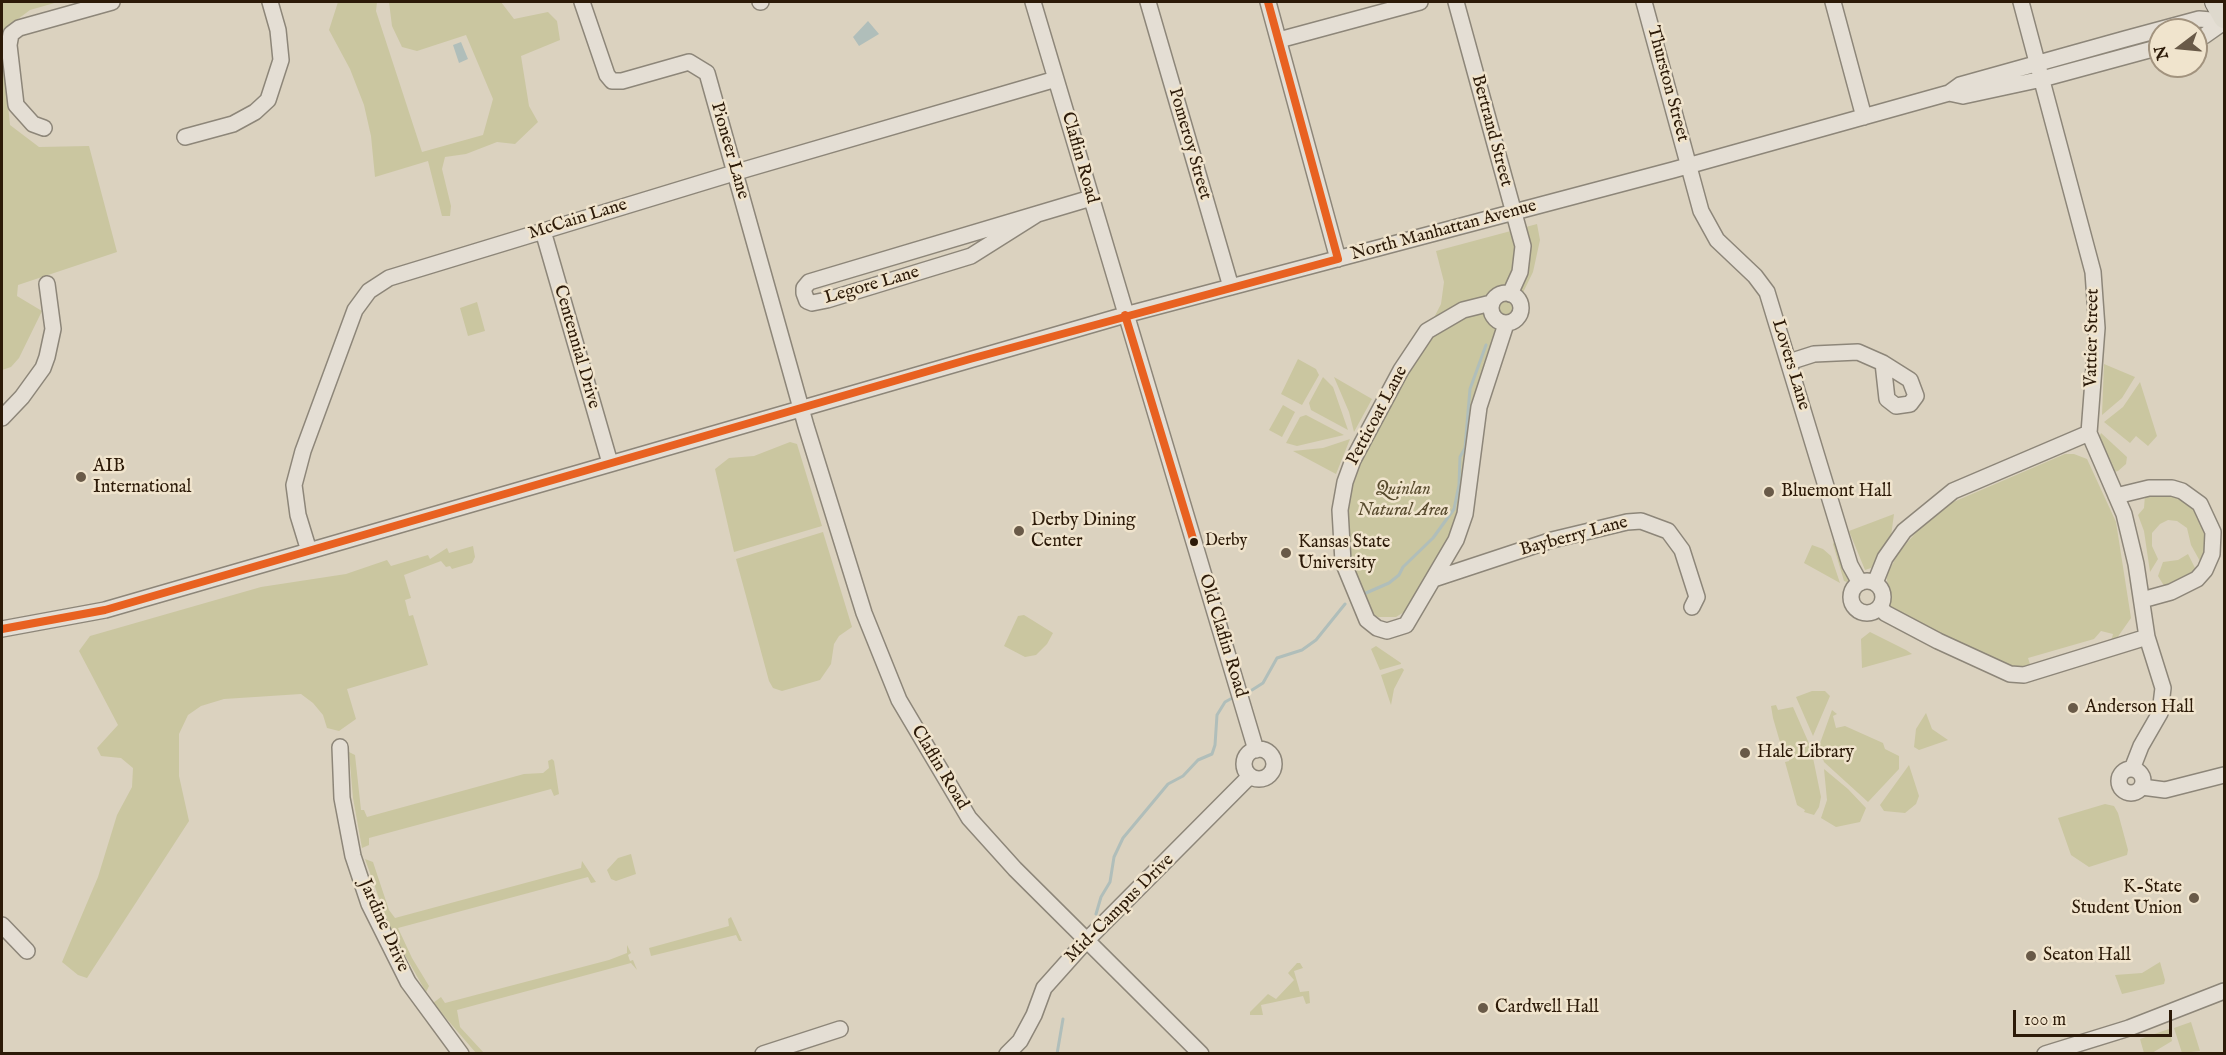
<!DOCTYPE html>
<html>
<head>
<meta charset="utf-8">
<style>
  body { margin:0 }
  #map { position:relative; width:2226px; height:1055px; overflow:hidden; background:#dbd2bf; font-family:"IM FELL English",serif }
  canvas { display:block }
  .frame { position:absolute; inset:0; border:3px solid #2c1a08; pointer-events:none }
  .north { position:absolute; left:2148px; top:18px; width:60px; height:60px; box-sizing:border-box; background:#f0e4cd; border:2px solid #a2937e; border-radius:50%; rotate:254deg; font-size:16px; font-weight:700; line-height:24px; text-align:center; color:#2c1a08 }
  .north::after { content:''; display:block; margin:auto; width:21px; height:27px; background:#695a48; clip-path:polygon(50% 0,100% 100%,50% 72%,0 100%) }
  .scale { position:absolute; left:2013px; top:1010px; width:159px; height:27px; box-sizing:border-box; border:3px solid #2c1a08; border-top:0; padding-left:8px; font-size:18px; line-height:21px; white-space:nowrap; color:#2c1a08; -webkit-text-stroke:4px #f0e4cd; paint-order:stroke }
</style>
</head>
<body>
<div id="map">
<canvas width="2226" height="1055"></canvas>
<div class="frame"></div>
<div class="north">N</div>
<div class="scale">100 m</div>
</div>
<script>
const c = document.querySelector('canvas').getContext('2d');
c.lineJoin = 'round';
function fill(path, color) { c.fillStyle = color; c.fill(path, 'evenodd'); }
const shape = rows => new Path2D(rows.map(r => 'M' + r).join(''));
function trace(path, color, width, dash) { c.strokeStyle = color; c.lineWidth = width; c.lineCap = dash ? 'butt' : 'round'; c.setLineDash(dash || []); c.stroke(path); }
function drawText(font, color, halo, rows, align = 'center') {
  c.font = font + ' "IM FELL English",serif'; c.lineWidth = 5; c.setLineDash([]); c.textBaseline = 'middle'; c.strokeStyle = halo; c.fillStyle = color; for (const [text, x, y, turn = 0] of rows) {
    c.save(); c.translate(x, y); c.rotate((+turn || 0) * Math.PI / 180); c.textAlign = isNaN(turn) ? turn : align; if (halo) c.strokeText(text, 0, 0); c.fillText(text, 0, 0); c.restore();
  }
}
const green = shape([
  [2,2,58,2,30,10,2,31],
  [338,2,377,2,376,11,422,152,483,135,493,99,466,35,417,51,402,47,392,26,389,2,501,2,514,19,548,12,557,21,560,40,521,56,529,106,538,122,515,144,497,142,466,154,445,157,442,169,451,206,450,216,442,216,428,161,375,177,371,136,364,105,350,69,329,30],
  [2,45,10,125,39,147,89,146,117,252,18,285,17,296,42,311,19,358,11,367,2,370],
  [1537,224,1540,240,1533,272,1482,377,1459,510,1451,533,1404,612,1396,617,1378,617,1371,613,1350,569,1344,522,1351,479,1441,304,1444,282,1436,251],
  [477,302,485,331,468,336,460,308],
  [1298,359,1316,369,1319,375,1302,405,1281,394],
  [2104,364,2135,377,2122,398,2102,415],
  [1323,377,1333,387,1348,430,1311,410,1309,403],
  [1334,377,1372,399,1354,432,1349,412],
  [2140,382,2157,436,2148,446,2136,436,2130,443,2104,422,2123,407],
  [1283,405,1295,412,1282,437,1269,430],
  [1306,415,1344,435,1297,446,1286,443,1300,417],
  [2101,433,2127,457,2126,464,2118,471,2114,472,2098,440],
  [1350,439,1336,474,1293,451,1323,448],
  [790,442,797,444,822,526,734,552,715,469,729,458,754,456],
  [2065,454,2074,454,2087,459,2116,522,2131,618,2117,638,2111,642,2113,634,2101,631,2094,639,2028,658,2031,667,2015,668,1889,609,1890,594,1886,576,1899,552,1919,529,1951,503],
  [2145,495,2176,495,2199,511,2209,543,2201,563,2191,545,2187,528,2177,521,2168,520,2160,524,2152,533,2152,546,2158,559,2150,572,2144,531,2138,515,2144,508],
  [1894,514,1891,536,1871,568,1865,570,1849,531],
  [823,532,852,627,839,636,834,644,831,664,820,680,782,691,773,688,769,681,736,559],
  [1836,538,1852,576,1847,582,1844,581,1833,544],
  [1812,545,1823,549,1831,556,1840,583,1804,563],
  [473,546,475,557,472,563,452,569,450,566,446,567,441,561,404,575,411,598,405,600,409,616,413,615,428,665,347,689,356,719,339,731,327,728,323,715,313,703,301,694,224,699,201,706,188,715,179,734,179,776,189,821,87,978,78,975,62,962,98,877,117,815,132,787,133,768,121,758,101,756,97,748,118,725,79,651,90,636,261,587,346,574,387,560,391,566,428,555,430,559,447,548,449,553],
  [2188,554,2197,572,2166,589,2158,576,2163,562,2178,560],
  [1024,615,1053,633,1047,644,1036,655,1025,657,1004,646,1018,616],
  [1870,632,1906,650,1912,654,1862,668,1861,639],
  [1376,646,1401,663,1401,664,1380,670,1371,649],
  [1402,668,1404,670,1394,689,1391,705,1381,675],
  [1812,691,1825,691,1830,696,1813,736,1796,697],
  [1776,705,1778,710,1793,707,1811,748,1821,797,1819,807,1814,815,1804,812,1805,810,1797,805,1785,762,1789,761,1791,754,1788,749,1782,749,1773,718,1771,706],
  [1832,710,1837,714,1833,716,1836,728,1845,726,1883,743,1885,749,1899,756,1899,769,1868,802,1824,762,1819,746],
  [1926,713,1932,729,1948,740,1919,750,1914,747,1916,729],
  [349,752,355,755,361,810,364,810,367,817,524,774,543,773,549,768,548,761,552,759,554,761,559,794,554,796,551,789,369,838,369,845,362,848,353,798],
  [1909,765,1919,796,1916,804,1905,813,1884,811,1880,805],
  [1824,769,1848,789,1866,808,1860,822,1836,827,1821,818,1827,800],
  [2105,804,2114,806,2118,813,2128,850,2127,855,2089,867,2071,855,2058,818],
  [631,854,636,874,616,881,611,879,607,870,618,858],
  [365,859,373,862,389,910,395,918,581,868,582,861,596,882,591,883,588,877,398,928,412,958,429,986,426,992,390,929],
  [731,917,742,941,739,941,736,935,651,956,649,948,729,926,728,919],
  [627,945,631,953,628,955,630,961,633,960,637,970,631,963,457,1010,460,1027,484,1053,476,1053,433,1003,441,997,445,1003,609,960,627,953],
  [2160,962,2165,980,2164,984,2122,994,2115,975,2142,973],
  [1297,963,1300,963,1303,968,1294,971,1300,992,1309,991,1310,1003,1306,1004,1303,996,1261,1005,1263,1015,1250,1015,1250,1012,1268,994,1276,999,1294,980,1288,973],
  [2191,1022,2200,1051,2182,1053,2174,1028],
  [2169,1029,2172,1041,2152,1053,2144,1053,2140,1039]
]);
const water = shape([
  [868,21,879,34,859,46,853,37],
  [461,42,468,59,459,63,453,45]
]);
const stream = shape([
  [1366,593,1389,583,1399,575,1403,567,1433,538,1454,509,1459,485,1460,457,1465,448,1470,389,1486,345],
  [1252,690,1263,683,1277,658,1302,650,1316,640,1345,604],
  [1096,914,1101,897,1110,882,1114,857,1123,838,1168,784,1183,776,1198,760,1212,754,1215,745,1217,715,1225,702,1234,697],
  [1057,1054,1063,1019]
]);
const minor = shape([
  [582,2,607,75,612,81,622,81,689,62,707,73,806,426,864,613,899,700,969,818,1015,869,1201,1054],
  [760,2,761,2],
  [1033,2,1256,750],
  [1148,2,1231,287],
  [1268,2,1338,259],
  [1456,2,1523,246,1520,272,1510,294],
  [1644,2,1701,211,1717,240,1755,276,1767,292,1850,565,1860,583],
  [1833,2,1864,117],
  [2021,2,2093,272,2097,328,2089,433,2124,514,2136,564,2147,637,2163,688,2160,713,2141,746,2132,769],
  [2196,38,2204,36,2224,22],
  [1279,40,1420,2],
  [1949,93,1963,96,2042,79,2160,47],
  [44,128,33,124,16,105,9,45,11,34,19,28,112,2],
  [185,137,233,124,255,112,268,100,281,60,278,30,270,2],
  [1036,215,971,256,827,300,812,303,807,301,804,293,804,288,809,282,819,279,1091,198],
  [543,231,610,463],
  '1491 308a15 15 0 1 1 30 0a15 15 0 1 1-30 0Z',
  [1491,303,1463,310,1427,331,1401,370,1353,460,1345,482,1340,510,1343,562,1367,620,1377,628,1387,631,1406,625,1456,540,1465,514,1479,407,1506,324],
  [1789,362,1814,354,1858,352,1883,363,1910,380,1916,396,1910,404,1896,406,1887,399,1883,363],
  [2,418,22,397,43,368,47,357,53,329,47,284],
  [2116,496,2149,488,2172,488,2182,491,2200,504,2213,532,2212,554,2205,570,2197,579,2171,592,2142,600],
  [309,551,298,515,294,485,303,451,355,310,369,291,389,278,747,169,1056,79],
  [1434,579,1552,540,1627,522,1641,521,1668,531,1682,550,1697,597,1692,607],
  '1851 597a16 16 0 1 1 32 0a16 16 0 1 1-32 0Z',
  [1875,583,1885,558,1904,531,1953,491,2089,433],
  [1880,606,1885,613,1938,641,2010,674,2024,675,2147,637],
  [2,629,105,610,1125,315,1673,170,1949,93,1960,85,2125,39,2199,19,2224,21],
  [340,747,342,798,353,856,369,904,408,982,461,1054],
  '1244 764a15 15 0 1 1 30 0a15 15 0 1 1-30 0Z',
  '2119 781a12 12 0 1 1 24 0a12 12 0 1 1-24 0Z',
  [2142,787,2165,790,2224,775],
  [2,925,27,951],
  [763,1054,840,1029],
  [1007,1054,1020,1041,1034,1015,1044,988,1086,941,1250,776],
  [2045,1054,2129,1028,2224,991]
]);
const major = shape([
  [2215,2,2224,18]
]);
const bus1 = shape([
  [1125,315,1194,542],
  [2,629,105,610,970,359,1338,259,1268,2]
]);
const markers = [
  [81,477,6,"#695a48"],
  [1769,492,6,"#695a48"],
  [1019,531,6,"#695a48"],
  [1194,542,5,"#2c1a08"],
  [1286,553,6,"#695a48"],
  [2073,708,6,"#695a48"],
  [1745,753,6,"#695a48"],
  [2194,898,6,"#695a48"],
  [2031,956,6,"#695a48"],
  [1483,1008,6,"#695a48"]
];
const busNames = [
  ["Derby",1205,542]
];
const streetNames = [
  ["Thurston Street",1667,84,75],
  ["Bertrand Street",1491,131,75],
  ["Pomeroy Street",1189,144,74],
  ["Pioneer Lane",729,151,74],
  ["Claflin Road",1079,158,74],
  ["McCain Lane",578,220,-17],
  ["North Manhattan Avenue",1444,231,-15],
  ["Legore Lane",872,286,-16],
  ["Vattier Street",2093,338,-89],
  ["Centennial Drive",576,347,74],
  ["Lovers Lane",1790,365,73],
  ["Petticoat Lane",1378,416,-62],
  ["Bayberry Lane",1574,537,-15],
  ["Old Claflin Road",1222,636,73],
  ["Claflin Road",939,768,59],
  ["Mid-Campus Drive",1120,909,-45],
  ["Jardine Drive",383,926,66]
];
const poiNames = [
  ["AIB",93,467],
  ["International",93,488],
  ["Bluemont Hall",1781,492],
  ["Derby Dining",1031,521],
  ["Center",1031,542],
  ["Kansas State",1298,543],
  ["University",1298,564],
  ["Anderson Hall",2085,708],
  ["Hale Library",1757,753],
  ["K-State",2182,888,"right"],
  ["Student Union",2182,909,"right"],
  ["Seaton Hall",2043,956],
  ["Cardwell Hall",1495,1008]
];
const parkNames = [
  ["Quinlan",1403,490],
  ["Natural Area",1403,511]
];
fill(green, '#cac6a0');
fill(water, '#b0beba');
trace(stream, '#b0beba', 3);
trace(minor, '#8d8679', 18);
trace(major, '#746d61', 22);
trace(minor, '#e4ded4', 15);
trace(major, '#ded9cd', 20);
trace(bus1, '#e86121', 8);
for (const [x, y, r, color] of markers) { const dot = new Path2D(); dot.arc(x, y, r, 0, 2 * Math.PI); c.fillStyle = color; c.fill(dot); trace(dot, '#f0e4cd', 2); }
drawText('16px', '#2c1a08', '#f0e4cd', busNames, 'left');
drawText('18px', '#2c1a08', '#f0e4cd', streetNames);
drawText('18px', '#2c1a08', '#f0e4cd', poiNames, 'left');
drawText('italic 18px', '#584b2e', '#f0e4cd', parkNames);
</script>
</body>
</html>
